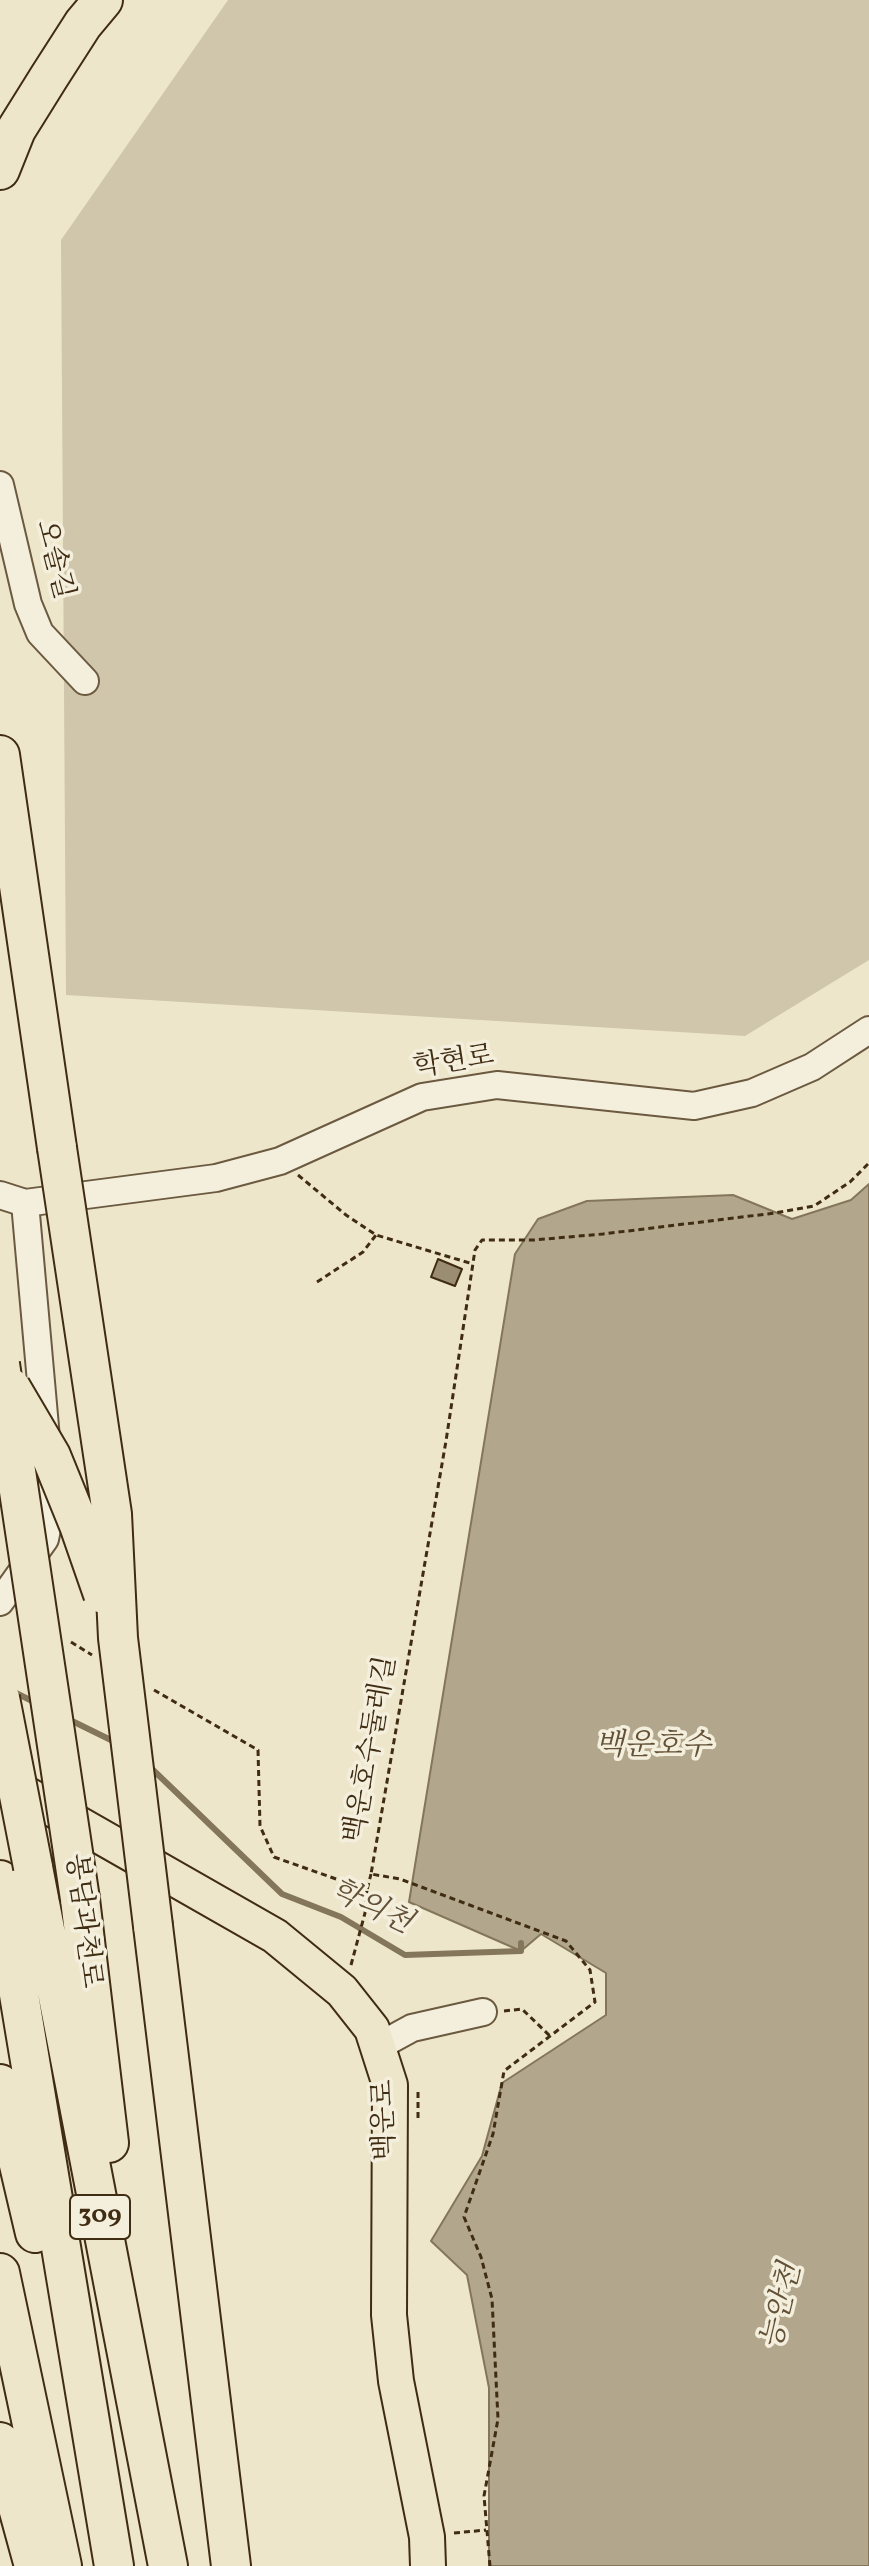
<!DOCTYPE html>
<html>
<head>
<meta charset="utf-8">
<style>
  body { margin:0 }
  canvas { display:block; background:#eee6cb }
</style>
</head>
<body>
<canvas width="869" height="2566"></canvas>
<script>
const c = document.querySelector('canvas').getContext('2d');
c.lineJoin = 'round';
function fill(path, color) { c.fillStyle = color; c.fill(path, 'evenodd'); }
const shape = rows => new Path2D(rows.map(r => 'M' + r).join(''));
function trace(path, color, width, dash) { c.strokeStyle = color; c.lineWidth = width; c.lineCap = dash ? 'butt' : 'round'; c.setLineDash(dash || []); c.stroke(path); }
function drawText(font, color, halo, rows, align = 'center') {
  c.font = font + ' Vollkorn,"Noto Serif KR",serif'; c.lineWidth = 7; c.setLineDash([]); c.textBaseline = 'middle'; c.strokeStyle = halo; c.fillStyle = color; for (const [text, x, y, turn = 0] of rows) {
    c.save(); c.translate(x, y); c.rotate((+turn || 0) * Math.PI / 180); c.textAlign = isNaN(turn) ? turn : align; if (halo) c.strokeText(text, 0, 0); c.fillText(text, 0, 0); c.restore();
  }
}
const green = shape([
  [228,0,869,0,869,960,745,1036,66,995,61,240]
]);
const water = shape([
  [869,1184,869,2566,489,2566,489,2388,467,2275,431,2241,482,2156,502,2083,606,2015,606,1973,541,1934,521,1951,409,1902,515,1254,538,1219,587,1201,733,1195,792,1219,851,1200,869,1184]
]);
const stream = shape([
  [14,1692,36,1703],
  [68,1719,119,1744],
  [150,1767,282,1894,341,1917,405,1955,521,1951,521,1943]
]);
const building = shape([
  [438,1259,462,1269,455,1286,431,1277,438,1259]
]);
const path = shape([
  [298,1175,346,1215,376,1235,473,1264],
  [317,1282,363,1252,376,1235],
  [71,1642,92,1655],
  [154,1690,258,1750,260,1826,274,1857,367,1890,371,1874],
  [351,1965,365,1913,367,1890],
  [504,2011,522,2009,550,2036],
  [418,2092,418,2120],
  [454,2533,486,2530],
  [490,2566,484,2496,498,2419,492,2299,481,2257,464,2217,493,2134,504,2071,595,2002,590,1970,566,1941,400,1879,371,1874,446,1441,475,1250,482,1240,534,1240,603,1234,775,1213,814,1206,850,1182,869,1163]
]);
const minor = shape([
  [0,485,28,604,40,633,85,681],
  [0,1195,25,1203,216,1178,280,1161,422,1097,497,1085,694,1106,752,1093,812,1067,869,1030],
  [0,1602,45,1539,52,1505,25,1203],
  [379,2046,412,2028,483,2012]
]);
const major = shape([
  [0,1779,275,1936,342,1991,372,2029,390,2085,389,2315,396,2381,427,2537,428,2566]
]);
const highway = shape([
  [0,170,16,130,49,77,83,24,103,0],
  [0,755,57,1148],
  [33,1867,168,2566],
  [0,1880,114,2566],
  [80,1899,109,2143],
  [153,1926,231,2566],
  [0,2084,35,2233],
  [0,2273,62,2566],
  [0,2442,34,2566]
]);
const highwayBridge = shape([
  [57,1148,112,1514,118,1638,153,1926],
  [0,1364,80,1899],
  [11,1388,51,1456,79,1525,103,1594],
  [0,1698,33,1867]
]);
const shields = [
  [100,2217,60]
];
const shieldNames = [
  ["309",100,2217]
];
const streetNames = [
  ["오솔길",52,560,76],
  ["학현로",454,1064,-9],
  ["백운호수둘레길",373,1750,-80],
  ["봉담과천로",81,1921,83],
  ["백운로",387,2120,-92]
];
const waterNames = [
  ["백운호수",653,1748],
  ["학의천",370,1909,26],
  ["능안천",784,2307,-76]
];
fill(green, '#d0c6ac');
fill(water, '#b2a78c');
trace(water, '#84765b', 2);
trace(stream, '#84765b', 6);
fill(building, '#9a8d72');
trace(building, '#3f2c12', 2);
trace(minor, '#6b5a40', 30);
trace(major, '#3f2c12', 38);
trace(highway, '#3f2c12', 42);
trace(path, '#3f2c12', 3, [6, 4]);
trace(minor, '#f4efdd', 26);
trace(major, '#eee6cb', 34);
trace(highway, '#eee6cb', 38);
trace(highwayBridge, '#3f2c12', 42, []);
trace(highwayBridge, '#eee6cb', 38);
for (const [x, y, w] of shields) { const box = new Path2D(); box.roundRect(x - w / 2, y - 22, w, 44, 6); c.fillStyle = '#f4efdd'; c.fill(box); trace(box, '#3f2c12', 2); }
drawText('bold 26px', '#3f2c12', null, shieldNames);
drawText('28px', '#3f2c12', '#f4efdd', streetNames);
drawText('italic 30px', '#625137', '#f4efdd', waterNames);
</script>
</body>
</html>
